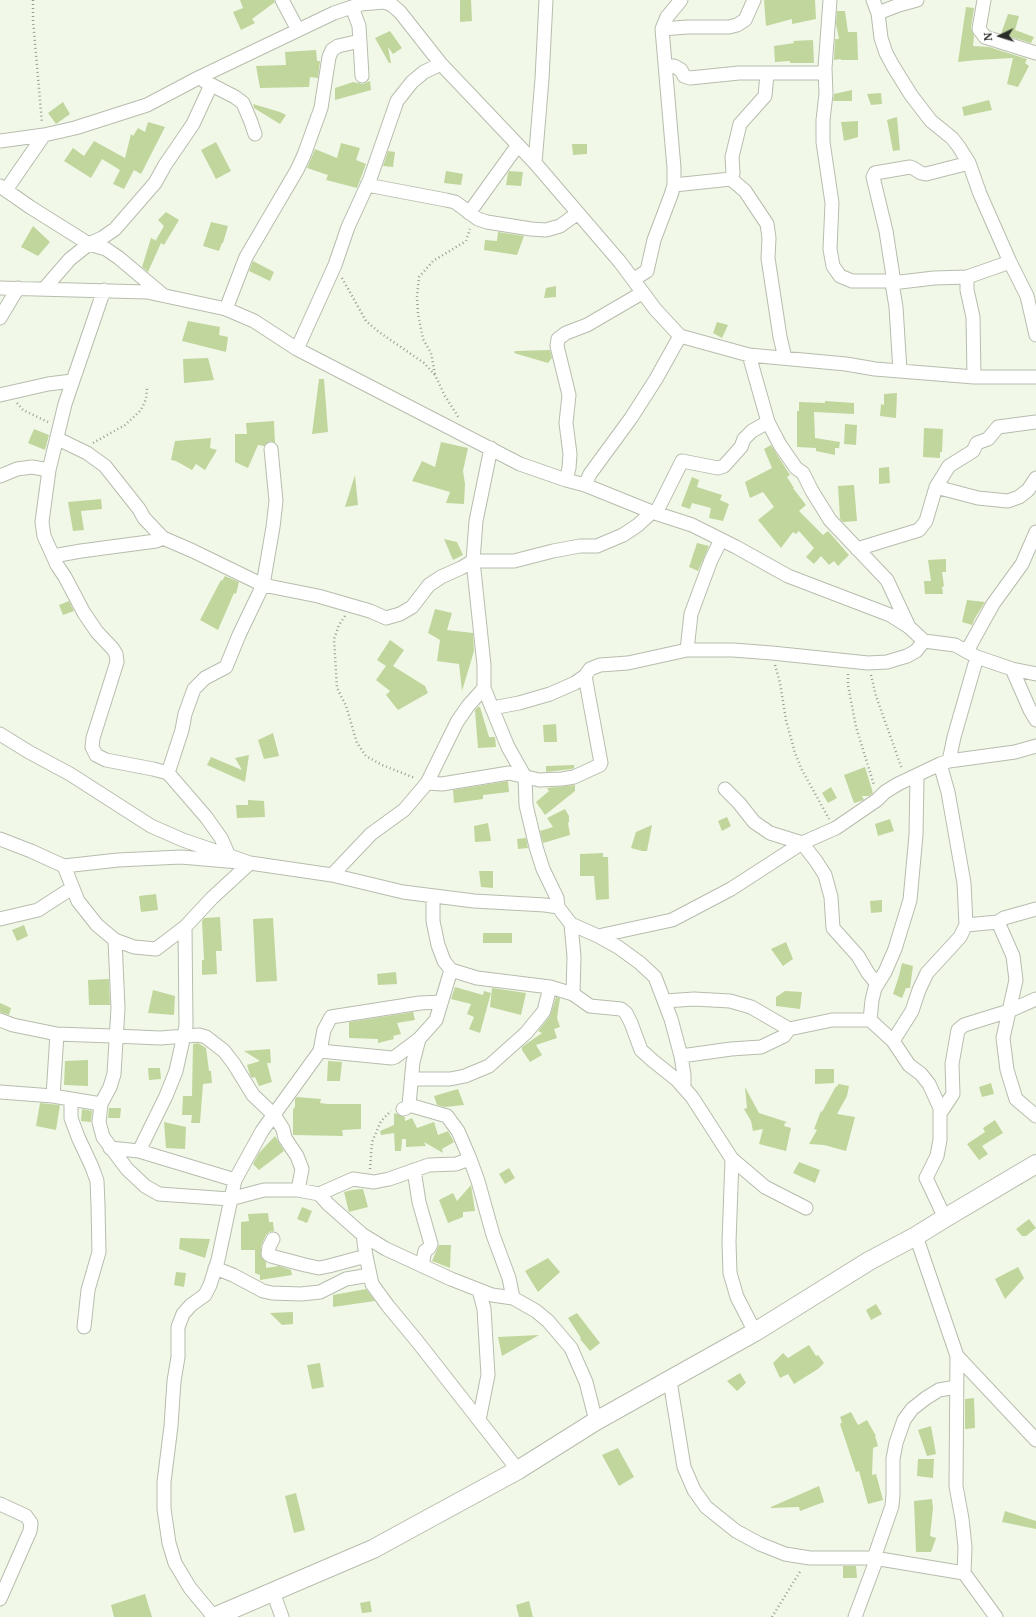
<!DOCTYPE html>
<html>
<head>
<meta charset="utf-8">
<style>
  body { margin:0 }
  #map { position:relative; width:1036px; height:1617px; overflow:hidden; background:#f2f8e8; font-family:"Noto Serif",serif }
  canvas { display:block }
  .north { position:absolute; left:980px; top:16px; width:40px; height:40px; -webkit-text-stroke:3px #fff; paint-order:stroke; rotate:266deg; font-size:11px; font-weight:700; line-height:16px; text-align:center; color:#2c2e28 }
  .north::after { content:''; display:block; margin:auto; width:14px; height:18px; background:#2c2e28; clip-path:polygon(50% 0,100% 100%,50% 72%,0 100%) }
</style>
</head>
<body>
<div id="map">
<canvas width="1036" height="1617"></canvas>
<div class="north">N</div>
</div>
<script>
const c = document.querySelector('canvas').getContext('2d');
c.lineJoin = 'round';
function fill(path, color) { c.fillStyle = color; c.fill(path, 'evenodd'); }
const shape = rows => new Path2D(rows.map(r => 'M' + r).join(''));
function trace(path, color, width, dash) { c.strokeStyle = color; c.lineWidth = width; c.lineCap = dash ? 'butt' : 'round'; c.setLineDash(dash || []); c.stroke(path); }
const building = shape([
  [240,0,274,0,275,2,252,19,255,23,241,30,233,12,243,8],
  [460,0,471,0,472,21,460,22],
  [764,0,815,0,816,19,792,24,792,19,766,26],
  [966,7,974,8,971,28,974,36,973,46,989,47,1027,59,1025,63,1029,66,1018,87,1007,84,1013,58,977,60,958,62],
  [837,11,845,11,848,32,857,32,858,60,841,60,841,59,834,60,835,39,839,39,836,24],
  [1008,14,1019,16,1015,30,1034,37,1031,43,1001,34],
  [390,31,402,48,393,54,388,47,391,63,389,63,375,38],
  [813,40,814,63,790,63,790,61,775,62,774,46,794,43,793,41],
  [316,50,317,61,320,61,318,78,310,77,309,87,260,88,256,66,286,65,285,52],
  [370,81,371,90,335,100,335,88,353,82,363,84],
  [852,90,852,101,833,101,834,94],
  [881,93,882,104,871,105,867,94],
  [989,100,992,110,964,116,962,107],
  [63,102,70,114,56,124,48,113],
  [253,104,280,112,286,115,280,124,254,108],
  [897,117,900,150,893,151,887,120],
  [858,121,858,137,844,141,841,122],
  [148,122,165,127,141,174,134,170,124,189,113,184,120,170,102,159,91,178,64,161,73,148,84,156,94,141,125,158,131,134,133,136,138,128,145,132],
  [216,142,231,171,216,179,201,150],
  [341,143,360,148,356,160,366,164,357,188,326,180,328,175,307,168,315,149,337,158],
  [572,144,587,144,587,154,573,155],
  [388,151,395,152,393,167,383,166],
  [446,171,463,174,461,185,444,183],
  [509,171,523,172,521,186,506,185,508,173],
  [166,212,179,220,164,245,161,243,148,272,142,267,151,238,157,241,156,240,164,226,158,220],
  [211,222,228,226,223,243,222,243,219,251,203,246],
  [33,226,50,242,38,256,21,247],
  [498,232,524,236,517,255,484,250,485,240,497,241],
  [253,261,274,272,270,281,249,271],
  [556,286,556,297,544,298,546,288],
  [188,321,220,327,219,335,228,337,226,352,182,341],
  [717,322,728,325,722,338,713,333],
  [550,350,552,358,548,363,514,353,515,351],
  [208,358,214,380,184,383,183,359],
  [319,379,324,379,328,432,312,434],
  [897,393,896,418,880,416,881,404,884,405,884,394],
  [825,401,854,403,854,414,814,412,815,438,840,442,839,448,835,448,835,455,816,451,816,448,797,447,797,411,799,411,799,402,825,403],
  [274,421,275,443,270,441,264,446,258,445,248,468,235,462,235,434,247,434,246,423],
  [845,424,857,425,856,445,844,444],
  [924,428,943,429,942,452,940,452,940,458,923,457],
  [34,429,49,435,45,450,28,443],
  [211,438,210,448,217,450,205,470,196,464,192,470,176,461,171,460,175,441],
  [441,442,468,448,463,471,465,484,464,504,446,503,450,492,412,481,422,461,435,467],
  [771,445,790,475,787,477,794,488,793,488,806,505,799,511,823,535,828,531,849,555,838,566,834,561,829,565,821,556,814,564,806,557,814,548,799,531,796,534,793,532,781,548,758,520,774,507,763,492,750,498,745,482,772,468,764,449],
  [889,467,890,483,879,484,879,468],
  [355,475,358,505,345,507],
  [692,477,699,480,697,487,722,495,720,500,729,504,723,521,709,518,711,508,692,503,690,509,681,506],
  [854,485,857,521,843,522,840,519,838,486],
  [101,499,102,509,81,511,84,530,73,531,68,502],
  [444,539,457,542,463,555,453,560],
  [697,543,709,546,698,571,689,567],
  [946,559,946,572,942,572,944,586,942,587,943,594,925,594,924,581,931,581,928,560],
  [225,576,239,582,236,594,234,593,218,630,200,620,221,580,222,581],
  [967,600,985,602,975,618,972,625,962,622],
  [69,601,74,611,63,615,59,605],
  [435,609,452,613,447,630,473,633,474,651,462,691,459,664,437,661,440,640,428,633],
  [390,640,404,650,393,666,425,686,428,693,398,710,386,695,390,691,376,680,386,666,377,660],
  [478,707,480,707,489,737,495,737,496,747,478,748,475,710],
  [556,724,557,742,544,742,543,725],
  [273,733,279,756,264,759,258,740],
  [249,755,245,782,207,765,211,757,242,770,235,758],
  [574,765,574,768,572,769,546,772,546,766],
  [865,767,873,793,869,796,862,796,864,800,854,803,844,775],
  [508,781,509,792,483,795,483,799,454,803,453,790],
  [575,785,575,791,545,815,536,802,549,791,547,788],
  [831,787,837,798,828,803,822,793],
  [248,800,264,801,265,817,237,818,236,805,248,805],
  [565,809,569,816,569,822,568,823,570,835,543,843,540,831,553,827,547,818],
  [727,817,731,826,722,831,718,821],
  [890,819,894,831,878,836,875,824],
  [488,823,491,841,475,842,474,826],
  [652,825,647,851,642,851,631,848,636,832],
  [526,838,528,848,518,849,517,839],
  [603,853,603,857,608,857,609,899,596,900,594,876,580,876,580,854],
  [479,871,493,871,493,888,481,887],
  [156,894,158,910,141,912,139,896],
  [882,900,882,912,871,913,870,901],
  [220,917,222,951,216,951,217,974,202,975,202,960,204,960,202,921,204,918],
  [273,918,277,981,256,982,253,919],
  [24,925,28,936,17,941,12,930],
  [483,933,512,933,512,943,483,943],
  [786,942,793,959,783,966,771,949],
  [902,963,913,966,910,988,906,988,902,998,893,994,899,976],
  [396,972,397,984,378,985,377,974],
  [109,979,110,1005,89,1005,88,980],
  [455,987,483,995,484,991,491,993,480,1033,469,1029,474,1017,467,1014,471,1004,451,999],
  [492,988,526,993,521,1015,490,1007],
  [153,990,175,996,174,1015,148,1013],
  [785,991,802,992,800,1009,776,1006,776,997],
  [556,997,560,998,557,1018,560,1027,554,1029,557,1038,536,1045,542,1055,530,1062,522,1050,522,1047,542,1033,538,1031,550,1016],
  [0,1003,11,1008,9,1015,0,1012],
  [413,1012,415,1020,397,1023,401,1034,393,1036,394,1039,378,1043,378,1039,349,1038,349,1022],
  [198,1043,206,1048,209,1071,211,1071,212,1083,203,1084,200,1123,191,1123,192,1115,182,1115,183,1096,192,1096,193,1044],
  [270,1049,271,1063,267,1063,272,1082,259,1086,255,1077,252,1078,250,1075,247,1065,260,1061,244,1051],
  [88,1060,88,1086,64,1085,65,1061],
  [328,1061,342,1062,340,1081,327,1081],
  [148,1068,160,1068,161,1079,149,1080],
  [815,1069,834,1069,834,1083,815,1084],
  [991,1083,994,1094,982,1097,979,1087],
  [839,1084,849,1086,847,1096,837,1114,855,1117,846,1151,824,1145,809,1144,817,1130,814,1129,821,1111,822,1112,835,1088],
  [745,1087,759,1113,787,1122,785,1123,784,1126,791,1128,786,1151,759,1144,763,1129,753,1131,751,1121,744,1109,747,1108],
  [458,1089,464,1105,445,1107,437,1105,434,1096],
  [297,1097,321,1099,320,1103,328,1104,361,1104,361,1129,342,1130,343,1136,293,1135,293,1109,295,1107,295,1099],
  [40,1103,60,1105,56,1130,36,1126],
  [109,1108,121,1108,120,1118,108,1118],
  [82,1109,92,1111,91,1122,81,1121],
  [394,1113,405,1117,405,1121,412,1118,417,1128,434,1122,438,1135,448,1131,454,1142,442,1149,443,1153,424,1142,426,1146,406,1147,406,1139,402,1139,401,1151,395,1151,394,1133,381,1135,380,1131,394,1125],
  [995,1120,1003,1133,982,1146,988,1154,979,1160,967,1144,985,1132,983,1128],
  [164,1122,186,1127,185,1149,166,1148],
  [275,1136,284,1151,259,1170,253,1164,259,1153],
  [799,1162,820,1170,815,1183,793,1173],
  [509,1168,515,1178,505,1184,499,1174],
  [471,1185,475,1211,463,1212,463,1217,448,1223,439,1200,453,1193,457,1201],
  [363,1189,368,1207,349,1212,344,1192,352,1190],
  [302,1207,312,1211,307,1223,297,1219],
  [268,1213,269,1222,273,1222,274,1231,269,1232,266,1235,261,1246,261,1257,266,1262,266,1268,279,1266,291,1270,292,1275,260,1280,260,1275,255,1273,255,1250,241,1250,241,1222,249,1221,248,1214],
  [1029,1219,1036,1228,1026,1236,1022,1236,1016,1229],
  [180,1238,210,1239,205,1258,179,1249],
  [439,1245,451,1245,450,1268,432,1261],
  [548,1258,560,1272,538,1292,525,1271],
  [1018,1267,1024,1278,1005,1299,995,1279],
  [176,1272,186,1273,184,1287,174,1285],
  [366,1289,375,1301,333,1307,333,1295],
  [876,1304,882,1314,871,1320,866,1310],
  [293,1312,293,1324,282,1325,270,1313],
  [577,1313,600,1343,590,1351,580,1339,581,1338,568,1318],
  [539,1335,502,1356,498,1337],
  [809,1345,816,1356,818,1355,824,1363,818,1369,794,1384,788,1374,780,1378,773,1363,783,1353,788,1358],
  [320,1363,324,1387,312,1389,307,1365],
  [740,1373,746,1383,737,1391,727,1381],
  [974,1398,975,1428,965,1429,965,1399],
  [851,1412,858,1425,867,1420,876,1436,875,1436,878,1446,873,1448,872,1475,876,1474,883,1500,868,1504,859,1471,856,1472,840,1424,842,1422,840,1417],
  [931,1426,936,1454,927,1456,918,1430],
  [618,1448,634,1477,619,1486,602,1455],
  [918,1459,934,1459,933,1478,917,1476],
  [819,1486,824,1502,800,1511,799,1507,771,1508,771,1507],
  [296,1493,305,1530,294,1533,285,1496],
  [932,1499,933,1508,930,1536,936,1538,931,1552,916,1552,914,1501],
  [1005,1511,1036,1521,1036,1529,1002,1522],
  [843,1566,856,1566,857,1578,843,1578],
  [145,1594,152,1617,114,1617,111,1605],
  [370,1601,372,1612,362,1613,360,1603],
  [529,1601,533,1617,519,1617,516,1605]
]);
const path = shape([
  [33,0,33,20,42,123],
  [342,278,366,321,379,332,424,363,435,375,445,396,459,418],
  [435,374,431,353,423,339,418,314,417,297,419,277,433,261,466,241,470,229],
  [17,403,23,410,48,422],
  [93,443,125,425,141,410,146,399,147,388],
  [345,616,339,625,334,639,337,688,346,706,357,743,366,756,382,765,415,778],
  [775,665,780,683,786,720,795,753,802,770,829,819],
  [848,674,848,685,856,727,874,785],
  [871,675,876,696,902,769],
  [370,1169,372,1142,381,1121,391,1111],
  [772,1617,801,1570]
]);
const street = shape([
  [282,0,298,30],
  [830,0,825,68,826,94,823,120,823,142,832,203,830,249,833,266,840,276,852,281,890,281,892,283,896,307,900,371],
  [873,0,878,13,881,38,886,53,893,66,911,95,931,121,952,138,959,147,969,163,980,194,1010,262,1027,296,1036,335],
  [984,0,979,29,985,37,1036,53],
  [352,7,359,26,362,76],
  [878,13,899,5,917,0],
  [662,29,688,27,729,27,737,25,745,20,754,0],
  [665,66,674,66,681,70,684,76,690,78,739,73,825,73],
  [204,81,235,97,243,103,251,122,255,134],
  [0,141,44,135,75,128,147,105,200,77,334,13,361,4,384,2,392,5,400,12,441,64,535,163,620,262,655,309,680,336,749,355,846,364,875,369,937,374,974,377,1036,377],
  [535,163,542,79,546,0],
  [731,179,745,191,767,224,769,238,768,258,780,337,785,358],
  [367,185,446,200,455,202,478,219,487,222,531,229,546,230,560,226,578,213],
  [674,185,731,179,733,173,732,157,740,124,765,96,767,74],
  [0,186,30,207,89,244,106,249,119,258,163,295],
  [6,190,44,135],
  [469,213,518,145],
  [967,277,934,278,892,283,893,276,886,231,873,177,875,173,910,167,913,168,921,173,926,174,969,163],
  [634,279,647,271,654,240,671,195,674,185,674,168,662,29,667,17,681,0],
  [0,288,147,292,226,309,254,321,297,349,520,464,566,480,585,485,652,512,692,525,736,547,788,576,890,615,909,627,924,641,955,645,977,657,1012,669,1036,674],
  [44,289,70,259,89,244,102,238,115,229,155,183,165,165,193,124,211,85],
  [104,290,65,404,49,470,42,522,44,536,57,565,65,577,84,613,97,632,113,649,116,654,117,662,93,738,92,747,96,755,106,760,153,769,168,773,206,817,221,838,229,856],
  [226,309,246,257,297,170,304,155,321,108,329,57,332,50,338,46,360,41],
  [0,318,18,288],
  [297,349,335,265,348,227,370,179,397,101,412,82,424,72,441,64],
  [749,355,768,422,780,445,796,468,803,473,812,491,830,520,887,580,909,627],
  [974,377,973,317,967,290,967,277,1010,262],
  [0,395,48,384,72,381],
  [58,439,87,453,105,466,139,509,144,518,163,538,193,551,263,585,318,596,370,611,386,618,400,614,412,607,429,585,441,577,461,568,473,561,514,561,553,551,580,546,597,546,623,535,638,525,652,512],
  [491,448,476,521,473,561,484,665,484,688,492,708,519,703,550,694,575,683,585,676,590,669,600,665,628,663,687,650,733,650,772,653,868,663,887,662,907,656,916,651,924,641],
  [0,476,17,469,32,467,49,470],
  [566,480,569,468,570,454,566,423,569,395,557,346,558,339,566,333,587,325,642,293],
  [585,485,590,474,631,418,656,379,680,336],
  [936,487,978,498,1008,501,1019,497,1028,490,1036,478],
  [656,513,682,461,718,468,724,466,741,447,744,439,752,431,768,422],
  [857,549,919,530,926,521,936,487,949,466,973,451,977,443,988,439,998,427,1036,422],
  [53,556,81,551,156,541,163,538],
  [687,650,691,614,711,560,721,540],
  [967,651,993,604,1022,564,1036,532],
  [1012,669,1030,710,1036,720],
  [492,708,508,747,525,777,526,805,536,847,543,869,557,898,558,907],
  [0,734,29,752,70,774,151,826,183,840,250,863,212,898,185,927,156,949,134,947,115,940,97,925,78,901,64,866],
  [949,761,954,737,977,657],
  [168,773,182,730,185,714,194,689,205,678,226,667,239,635,263,585,273,527,276,501,271,449],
  [427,783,442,784,509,773,539,780,562,779,574,777,600,765,601,763,585,676],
  [725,789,739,803,754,822,770,833,802,843,816,861,825,875,831,897,833,928,858,956,868,973,877,984],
  [0,839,31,851,64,866,118,860,181,857,250,863,332,875,403,892,474,901,545,905,558,907,571,924,598,936,672,920,693,909,731,889,802,843,836,828,877,800,885,792,898,784,940,764,949,761,1015,752,1036,746],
  [332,875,371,834,404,810,427,783,457,722,468,706,484,688],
  [433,896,433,921,438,945,444,961,451,970,477,978,550,987,573,994,590,1006,621,1009,626,1013,631,1023,641,1050,652,1060,677,1080,692,1097,732,1159,765,1187,806,1208],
  [0,919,38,910,72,888],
  [998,922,1013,956,1016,980,1003,1038,1007,1070,1016,1099,1036,1116],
  [571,924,574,957,573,994],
  [966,925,998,922,1004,918,1036,909],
  [598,936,618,947,640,963,655,977,671,1019,681,1056,684,1075,684,1088],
  [115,940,118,1008,114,1074,110,1087,101,1104,99,1122,103,1137,127,1169,145,1186,159,1194,230,1199,264,1190,298,1190,319,1194,328,1204,363,1235,386,1249,451,1279,492,1295,513,1298,536,1311,548,1321,571,1348,586,1382,596,1421],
  [665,1001,694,999,730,1001,751,1007,789,1029],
  [0,1020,13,1025,57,1034,138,1037,160,1038,199,1035,206,1037,224,1051,234,1064,253,1095,274,1115,283,1129,285,1138,297,1156,302,1169,298,1190],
  [870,1020,872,1000,875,988,885,972,895,949,910,900,916,835,917,776],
  [893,1041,912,1011,919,990,927,973,960,937,966,925,964,883,948,792,940,764],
  [320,1051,392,1058,395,1057,419,1039,436,1020,451,970],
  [681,1056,731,1049,761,1047,784,1036,789,1029,832,1020,870,1020,893,1041,909,1065,921,1074,929,1084,940,1108,940,1140,937,1156,926,1178,945,1218],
  [412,1079,450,1079,465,1076,489,1066,526,1033,540,1016,544,1011,550,987],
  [0,1092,53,1096,101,1104],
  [53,1096,57,1034],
  [71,1100,71,1118,78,1137,92,1167,97,1181,98,1205,99,1252,88,1290,84,1327],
  [409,1105,447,1116,458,1131,470,1159,478,1181,493,1235,509,1278,513,1298],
  [403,1109,406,1108,409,1105,413,1062,419,1039],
  [941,1112,953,1094,952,1064,958,1030,964,1025,1009,1011,1036,999],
  [110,1148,139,1151,235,1180],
  [139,1151,166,1096,176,1071,186,1026,185,927],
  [732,1159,729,1242,730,1273,737,1297,755,1332],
  [414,1170,419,1202,431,1244,429,1248,425,1251,422,1265],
  [319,1194,353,1179,374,1182,389,1179,429,1165,456,1164,470,1159],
  [363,1235,366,1256,372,1284,388,1306,417,1341,518,1470],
  [916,1236,957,1356,956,1486,962,1519,965,1547,964,1573,996,1617],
  [273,1239,269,1247,268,1254,271,1256,305,1265,319,1268,329,1266,366,1256],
  [215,1268,233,1275,263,1291,272,1293,301,1294,320,1292,346,1279,370,1275],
  [479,1290,484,1309,488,1375,479,1420],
  [957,1356,1036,1440],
  [670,1381,684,1467,694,1490,706,1507,736,1531,760,1544,785,1554,810,1558,874,1558,964,1573],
  [0,1504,26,1516,31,1523,30,1531,0,1599],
  [874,1558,892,1506,893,1495,893,1459,896,1443,904,1420,912,1409,926,1398,939,1390,956,1387],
  [273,1592,282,1617],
  [214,1617,190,1588,175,1563,169,1543,164,1509,164,1482,171,1426,174,1381,178,1357,178,1327,183,1314,191,1305,205,1295,210,1285,218,1260,235,1180,262,1131,320,1051,324,1030,331,1017,420,1003,441,1002],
  [855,1617,877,1558]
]);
const secondary = shape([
  [214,1617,373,1549,518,1470,596,1421,755,1332,869,1261,916,1236,945,1218,1036,1164]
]);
fill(building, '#c0d69c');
trace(street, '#b7bdae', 15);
trace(secondary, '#b7bdae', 20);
trace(path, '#9a9e92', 2.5, [1, 3]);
trace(street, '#fff', 13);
trace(secondary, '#fff', 18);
</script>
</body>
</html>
